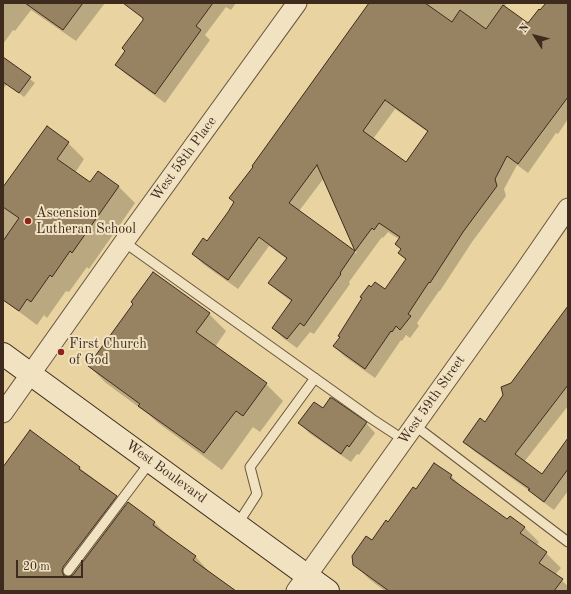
<!DOCTYPE html>
<html>
<head>
<meta charset="utf-8">
<style>
  body { margin:0 }
  #map { position:relative; width:571px; height:594px; overflow:hidden; background:#e9d3a1; font-family:"Old Standard TT",serif }
  canvas { display:block }
  .frame { position:absolute; inset:0; border:4px solid #3e2b1e; pointer-events:none }
  .north { position:absolute; left:515px; top:16px; width:40px; height:40px; -webkit-text-stroke:3px #f1e2c2; paint-order:stroke; rotate:306deg; font-size:11px; font-weight:700; line-height:16px; text-align:center; color:#3e2b1e }
  .north::after { content:''; display:block; margin:auto; width:14px; height:18px; background:#3e2b1e; clip-path:polygon(50% 0,100% 100%,50% 72%,0 100%) }
  .scale { position:absolute; left:16px; top:560px; width:67px; height:18px; box-sizing:border-box; border:2px solid #3e2b1e; border-top:0; padding-left:5px; font-size:12px; line-height:14px; white-space:nowrap; color:#3e2b1e; -webkit-text-stroke:3px #f1e2c2; paint-order:stroke }
</style>
</head>
<body>
<div id="map">
<canvas width="571" height="594"></canvas>
<div class="frame"></div>
<div class="north">N</div>
<div class="scale">20 m</div>
</div>
<script>
const c = document.querySelector('canvas').getContext('2d');
c.lineJoin = 'round';
function fill(path, color) { c.fillStyle = color; c.fill(path, 'evenodd'); }
const shape = rows => new Path2D(rows.map(r => 'M' + r).join(''));
function trace(path, color, width, dash) { c.strokeStyle = color; c.lineWidth = width; c.lineCap = dash ? 'butt' : 'round'; c.setLineDash(dash || []); c.stroke(path); }
function drawText(font, color, halo, rows, align = 'center') {
  c.font = font + ' "Old Standard TT",serif'; c.lineWidth = 4; c.setLineDash([]); c.textBaseline = 'middle'; c.strokeStyle = halo; c.fillStyle = color; for (const [text, x, y, turn = 0] of rows) {
    c.save(); c.translate(x, y); c.rotate((+turn || 0) * Math.PI / 180); c.textAlign = isNaN(turn) ? turn : align; if (halo) c.strokeText(text, 0, 0); c.fillText(text, 0, 0); c.restore();
  }
}
const shadow = shape([
  [3,3,105,3,76,41,31,10,15,31,13,30,3,44],
  [139,3,236,3,231,10,226,7,205,35,210,40,165,103,126,74,116,65,127,51,144,20,134,10],
  [370,3,507,3,504,7,528,25,547,3,568,3,568,119,558,134,556,133,528,173,517,165,504,189,506,196,472,242,440,291,439,291,417,323,419,326,410,338,406,335,402,341,401,340,375,378,344,356,334,346,385,291,406,260,399,253,402,250,399,239,388,232,383,238,382,237,349,282,350,284,314,334,310,332,297,348,283,338,273,328,292,302,279,292,269,283,287,259,269,246,238,289,203,264,193,254,207,242,229,212,254,167],
  [395,109,428,132,407,163,373,139],
  [324,178,357,254,299,211],
  [11,64,35,83,24,97,7,84,3,89,3,75],
  [68,143,84,159,75,173,90,184,118,186,135,203,89,269,87,267,69,292,66,291,47,318,44,315,37,325,3,300,3,188],
  [134,304,209,314,226,331,215,347,266,384,283,401,260,432,253,427,222,470,157,422,148,414,106,383,89,366],
  [568,307,568,406,524,462,542,476,568,440,568,491,554,510,539,499,531,492,474,451,464,442,485,423,512,384],
  [323,409,366,423,375,433,359,455,357,454,351,462,309,433,300,423],
  [30,431,117,496,126,506,128,503,155,523,171,539,195,556,212,575,234,591,3,591,3,469],
  [451,476,465,490,508,521,524,527,539,542,536,546,546,553,561,568,555,575,568,586,568,591,385,591,369,579,354,564,416,490]
]);
const building = shape([
  [25,3,83,3,63,30,25,3],
  [123,3,213,3,196,26,201,30,155,94,115,65,125,51,122,48,143,20,143,18,123,3],
  [369,3,425,3,452,22,460,10,486,29,503,5,528,23,539,9,540,10,546,3,568,3,568,97,518,164,507,156,495,179,497,186,463,232,430,283,429,282,408,314,411,316,400,330,396,326,392,332,391,331,365,369,333,346,340,337,338,336,362,298,360,297,369,285,371,287,375,282,385,289,406,259,398,253,401,249,395,244,400,237,379,223,374,230,372,228,355,251,340,273,341,274,304,326,300,323,287,339,272,328,292,300,268,283,287,258,259,237,228,280,192,254,203,238,207,241,228,212,234,202,229,198,253,167,252,166,369,3],
  [385,100,428,131,406,162,363,131,385,100],
  [317,165,355,251,289,203,317,165],
  [3,57,31,77,19,93,3,82,3,57],
  [47,126,69,142,57,159,90,182,98,171,119,186,72,253,70,251,52,277,50,275,31,302,27,299,19,311,3,300,3,241,19,218,3,207,3,187,47,126],
  [153,272,210,313,196,332,267,383,243,416,236,411,204,453,138,406,140,404,88,366,133,304,131,302,153,272],
  [568,306,568,385,515,454,542,474,568,438,568,469,544,502,528,490,530,489,463,442,480,418,485,422,503,395,501,387,511,383,568,306],
  [330,398,332,398,367,422,349,447,347,445,341,454,298,423,314,402,323,408,330,398],
  [30,430,80,467,79,469,117,496,63,567,62,571,64,576,68,577,73,575,128,502,155,522,153,525,196,556,193,560,236,591,3,591,3,467,30,430],
  [434,463,452,475,450,478,507,519,510,516,525,527,520,533,547,552,539,563,563,579,554,591,389,591,353,565,352,556,366,536,372,540,386,520,388,522,413,487,416,489,434,463]
]);
const lane = shape([
  [124,242,372,419,404,440],
  [414,425,568,542],
  [237,525,257,494,250,467,315,378],
  [68,571,151,461]
]);
const street = shape([
  [3,413,124,242,297,3],
  [296,591,521,276,568,208]
]);
const secondary = shape([
  [3,354,328,591]
]);
const markers = [
  [28,221,4,"#8f2418"],
  [61,352,4,"#8f2418"]
];
const streetNames = [
  ["West 58th Place",184,159,-54],
  ["West 59th Street",432,400,-55],
  ["West Boulevard",166,472,36]
];
const poiNames = [
  ["Ascension",36,213],
  ["Lutheran School",36,229],
  ["First Church",69,344],
  ["of God",69,360]
];
fill(shadow, '#0003');
fill(building, '#978262');
trace(building, '#3e2b1e', 1);
trace(lane, '#69553f', 11);
trace(street, '#69553f', 21);
trace(secondary, '#3e2b1e', 24);
trace(lane, '#f1e2c2', 9);
trace(street, '#f1e2c2', 19);
trace(secondary, '#f1e2c2', 22);
for (const [x, y, r, color] of markers) { const dot = new Path2D(); dot.arc(x, y, r, 0, 2 * Math.PI); c.fillStyle = color; c.fill(dot); trace(dot, '#f1e2c2', 1.5); }
drawText('14px', '#3e2b1e', '#f1e2c2', streetNames);
drawText('14px', '#3e2b1e', '#f1e2c2', poiNames, 'left');
</script>
</body>
</html>
